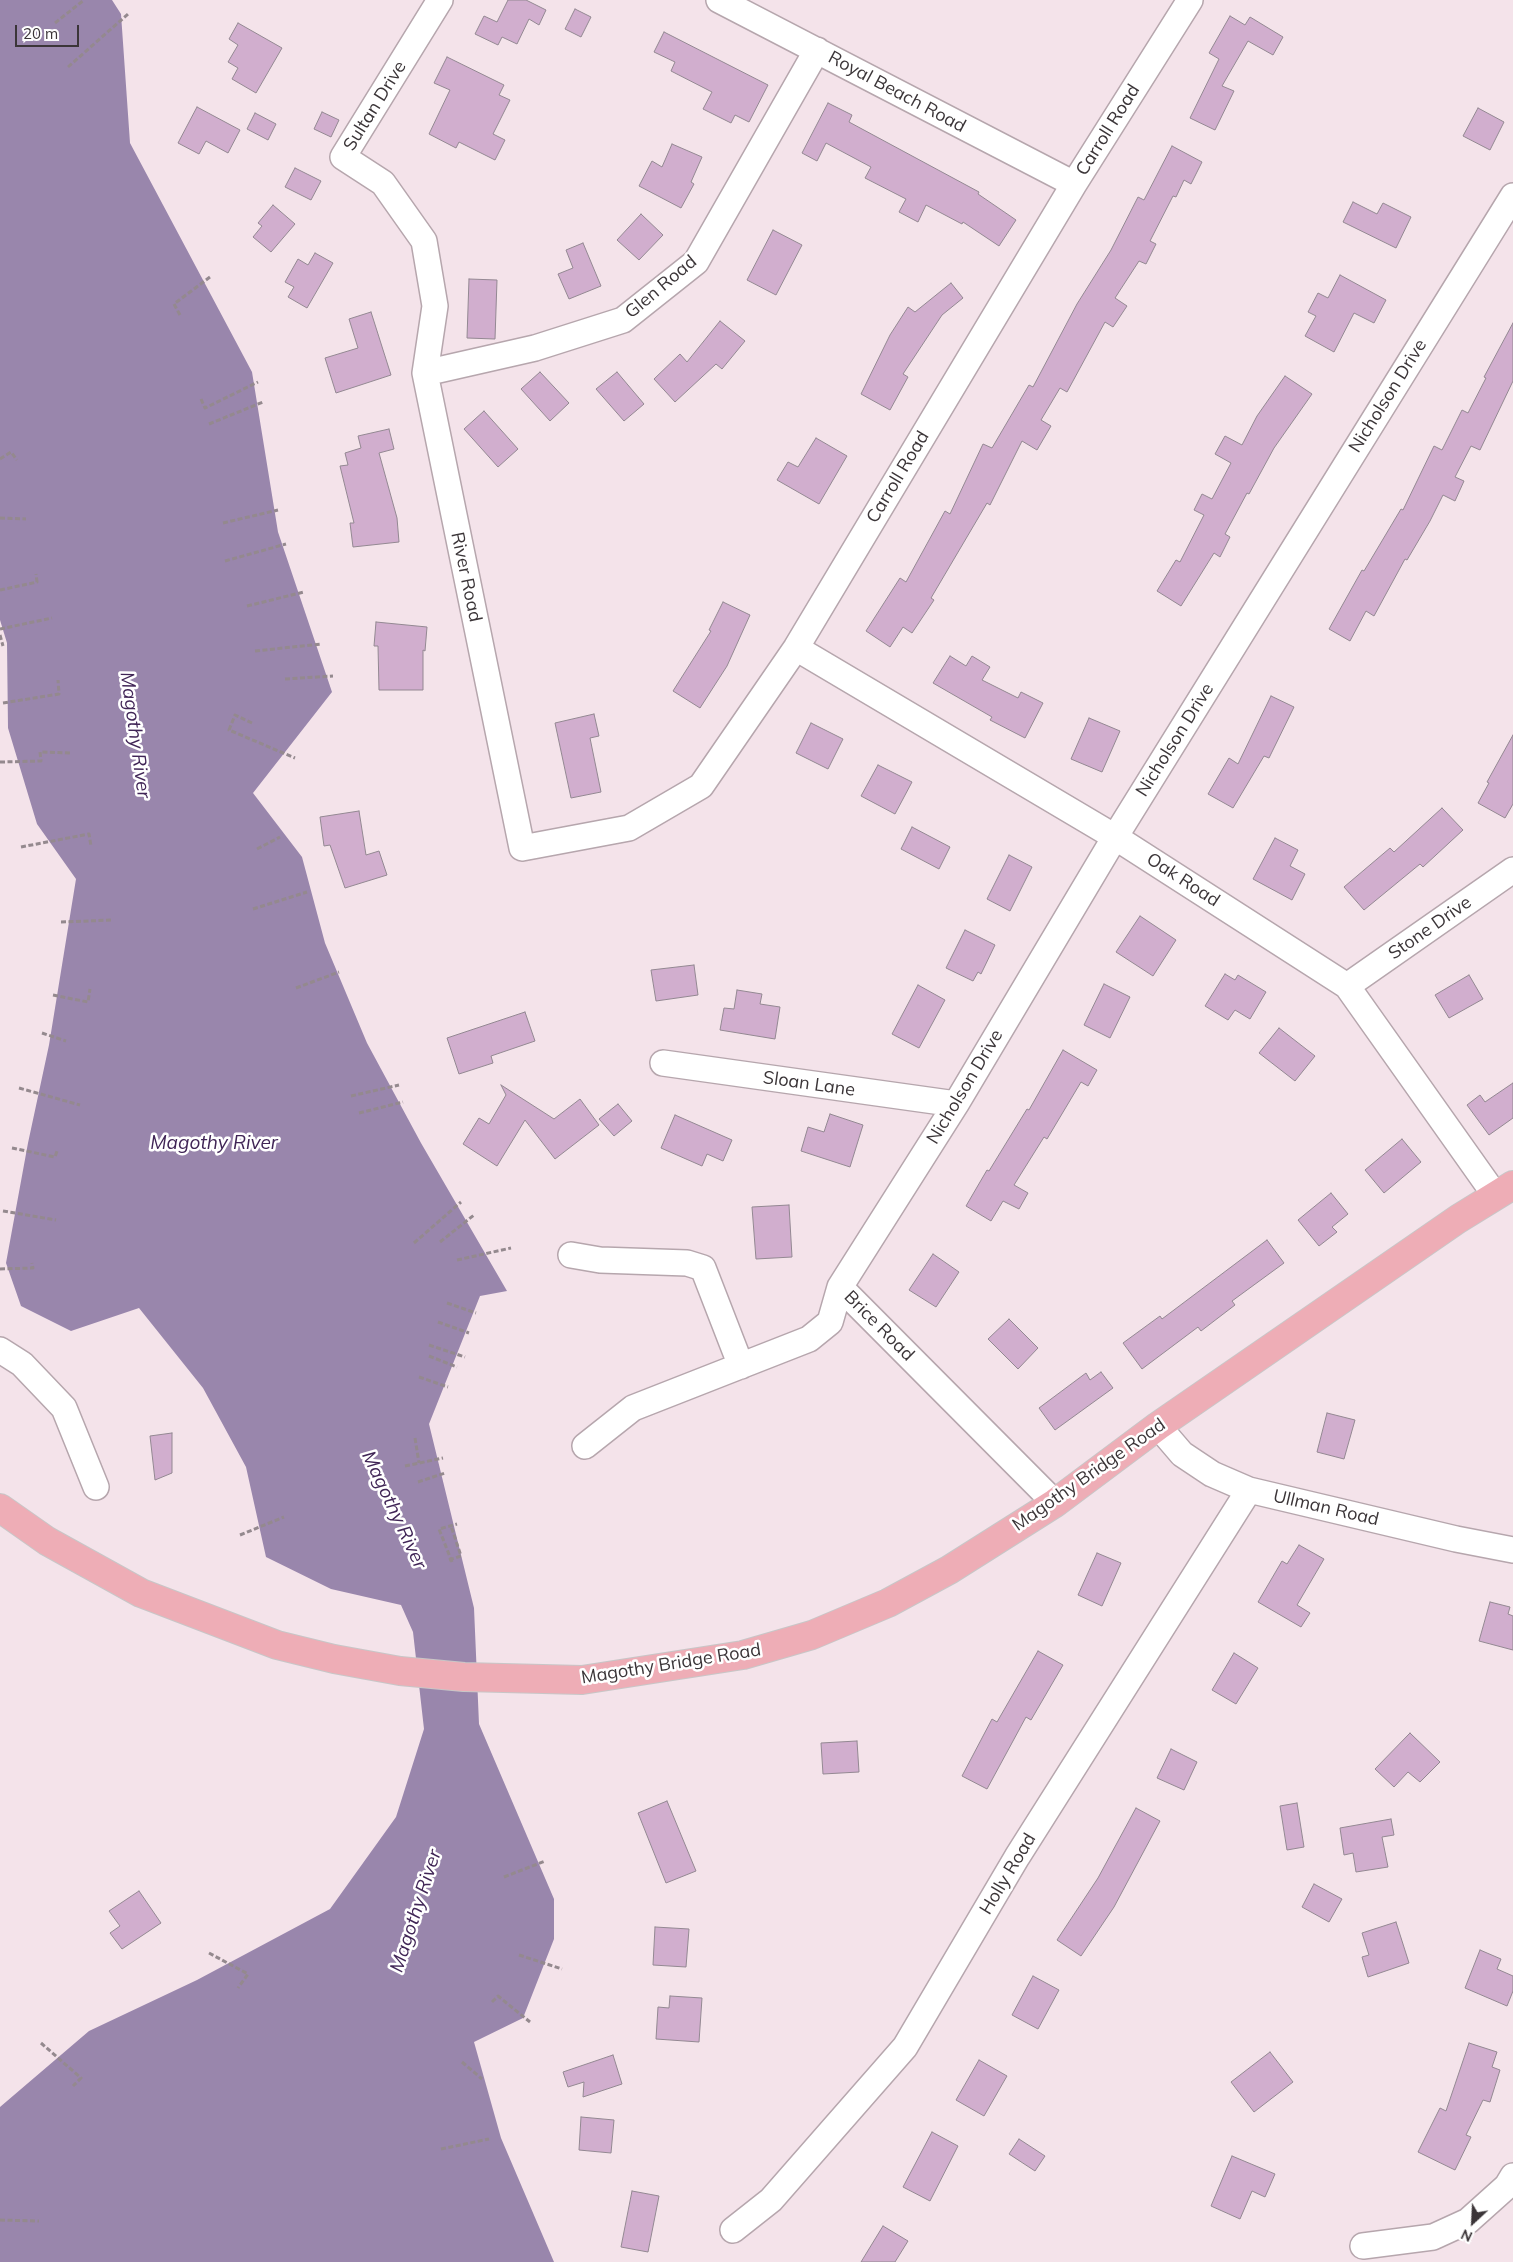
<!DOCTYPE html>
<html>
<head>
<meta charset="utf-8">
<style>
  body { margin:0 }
  #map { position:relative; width:1513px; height:2262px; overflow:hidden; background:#f4e3ea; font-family:Mulish,sans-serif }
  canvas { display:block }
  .north { position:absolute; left:1448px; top:2197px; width:50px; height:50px; -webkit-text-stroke:4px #fff; paint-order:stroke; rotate:205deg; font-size:14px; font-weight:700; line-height:20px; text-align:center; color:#3b3538 }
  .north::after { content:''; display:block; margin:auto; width:18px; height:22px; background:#3b3538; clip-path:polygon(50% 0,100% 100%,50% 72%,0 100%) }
  .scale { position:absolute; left:15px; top:25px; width:64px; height:22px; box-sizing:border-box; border:2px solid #3b3538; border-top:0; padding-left:6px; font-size:15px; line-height:18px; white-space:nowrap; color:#3b3538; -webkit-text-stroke:4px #fff; paint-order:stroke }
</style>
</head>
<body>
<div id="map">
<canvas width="1513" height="2262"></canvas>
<div class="north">N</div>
<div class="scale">20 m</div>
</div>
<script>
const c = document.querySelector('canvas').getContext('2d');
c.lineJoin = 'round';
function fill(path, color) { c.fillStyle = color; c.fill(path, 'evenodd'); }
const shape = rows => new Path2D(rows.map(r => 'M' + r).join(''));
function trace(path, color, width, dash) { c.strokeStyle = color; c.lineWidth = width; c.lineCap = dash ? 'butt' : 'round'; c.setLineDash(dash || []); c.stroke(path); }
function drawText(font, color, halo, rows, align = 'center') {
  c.font = font + ' Mulish,sans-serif'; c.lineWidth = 5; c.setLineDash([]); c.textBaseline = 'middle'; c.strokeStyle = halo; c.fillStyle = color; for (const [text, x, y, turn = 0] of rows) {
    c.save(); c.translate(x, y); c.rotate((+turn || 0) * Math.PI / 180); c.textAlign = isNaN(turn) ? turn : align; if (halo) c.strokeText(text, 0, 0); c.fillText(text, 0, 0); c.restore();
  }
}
const water = shape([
  [0,0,112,0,121,14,130,143,252,372,278,532,332,692,253,793,302,857,325,943,367,1043,421,1143,507,1291,480,1296,429,1424,474,1608,479,1724,554,1899,554,1939,523,2018,474,2042,501,2138,554,2262,0,2262,0,2107,89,2031,197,1980,330,1909,396,1817,424,1729,413,1632,401,1605,331,1589,266,1557,246,1467,203,1388,139,1308,71,1331,21,1306,6,1263,28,1143,49,1045,76,879,37,824,8,728,7,643,0,620]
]);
const building = shape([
  [508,0,526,0,546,10,539,25,529,19,517,44,502,37,498,45,475,34,484,16,497,22,508,0],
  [575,9,591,17,581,37,565,29,575,9],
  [1230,16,1245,25,1250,17,1283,37,1273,55,1248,41,1222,86,1234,91,1215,130,1190,118,1219,59,1209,53,1230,16],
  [238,23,282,48,256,93,232,79,238,68,228,62,238,45,229,39,238,23],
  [664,32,768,85,749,122,735,115,731,123,703,109,712,92,671,71,675,62,654,52,664,32],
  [447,57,504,85,499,95,510,100,493,134,505,140,495,160,459,142,456,148,429,134,450,90,434,83,447,57],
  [828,103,852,115,849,122,979,192,978,194,1016,220,999,246,963,222,962,224,926,205,918,222,899,212,906,199,865,178,871,167,826,143,817,161,802,153,828,103],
  [197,107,240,130,228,153,206,141,199,154,178,143,197,107],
  [1478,108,1504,122,1490,150,1463,136,1478,108],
  [322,112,339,120,331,137,314,129,322,112],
  [255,113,276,124,268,140,247,129,255,113],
  [672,144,702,157,691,182,694,184,681,208,639,186,652,161,662,167,672,144],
  [1172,146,1202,162,1191,184,1184,180,1176,197,1173,196,1150,241,1156,244,1146,264,1139,261,1115,298,1127,306,1113,327,1105,322,1067,392,1060,388,1041,420,1051,426,1037,450,1022,441,990,505,987,503,931,598,934,600,912,633,903,627,890,647,866,631,900,578,906,582,945,511,950,514,983,444,992,448,1029,385,1033,387,1077,304,1111,250,1138,197,1144,200,1172,146],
  [295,168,321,181,311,200,285,187,295,168],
  [1353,202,1377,214,1383,203,1411,217,1396,248,1343,222,1353,202],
  [273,205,295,224,271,252,253,237,262,226,258,223,273,205],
  [641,214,663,235,639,260,617,240,641,214],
  [773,230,802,245,776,295,747,280,773,230],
  [583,243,601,286,569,299,558,274,573,268,566,250,583,243],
  [315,253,333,263,307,308,288,297,294,287,285,282,298,259,308,265,315,253],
  [1340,275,1386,300,1374,323,1354,313,1334,352,1305,336,1316,316,1308,312,1318,293,1328,298,1340,275],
  [469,279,497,280,495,339,467,338,469,279],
  [951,283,963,298,942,315,903,374,908,377,890,410,861,394,890,335,908,307,915,312,951,283],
  [371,312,391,375,336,393,325,358,358,348,349,319,371,312],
  [720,321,745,341,722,369,716,364,675,402,654,379,680,354,687,362,720,321],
  [1513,323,1513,381,1480,450,1471,446,1455,477,1464,481,1455,501,1443,495,1430,521,1407,560,1405,559,1374,616,1366,611,1350,641,1329,629,1362,570,1364,571,1401,509,1403,510,1434,446,1442,450,1462,410,1468,413,1486,378,1484,377,1513,323],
  [540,372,569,403,550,421,521,389,540,372],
  [617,372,644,404,624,421,596,389,617,372],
  [1285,376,1312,394,1274,448,1249,494,1247,493,1225,534,1230,537,1220,557,1214,553,1181,606,1157,591,1176,560,1180,562,1204,515,1194,510,1202,494,1212,499,1231,463,1215,454,1225,436,1242,445,1257,416,1285,376],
  [484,411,518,449,498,467,464,429,484,411],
  [389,429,394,449,379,453,397,518,399,542,353,547,350,523,354,523,340,466,348,465,345,453,361,448,358,436,389,429],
  [816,438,847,456,819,504,777,480,788,462,798,467,816,438],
  [723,602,750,615,727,666,700,708,673,691,711,631,709,630,723,602],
  [376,622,427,627,425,651,423,650,423,690,379,690,378,646,374,646,376,622],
  [950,656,966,666,972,656,990,667,982,680,1018,698,1021,692,1043,703,1025,738,990,720,992,717,933,683,950,656],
  [1271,696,1294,707,1269,758,1264,756,1233,808,1208,794,1229,758,1238,764,1271,696],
  [594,714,599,736,590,738,601,792,571,798,555,723,594,714],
  [1089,718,1120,731,1102,772,1071,759,1089,718],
  [811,723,843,739,828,769,796,753,811,723],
  [1513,735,1513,804,1505,818,1478,803,1489,783,1487,782,1513,735],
  [878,765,912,782,895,814,861,796,878,765],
  [1442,808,1463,830,1423,867,1420,864,1364,910,1344,887,1390,848,1394,852,1442,808],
  [359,811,366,855,379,851,387,875,345,888,330,845,324,846,320,817,359,811],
  [912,827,950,847,939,869,901,849,912,827],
  [1275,838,1298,850,1290,866,1305,874,1292,900,1253,879,1275,838],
  [1009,855,1032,867,1010,911,987,899,1009,855],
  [1140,916,1176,940,1153,976,1116,952,1140,916],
  [965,930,995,945,981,974,978,972,973,981,946,968,965,930],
  [694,965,698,995,656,1001,651,970,694,965],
  [1225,974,1235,980,1238,975,1266,992,1250,1019,1235,1010,1228,1020,1205,1006,1225,974],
  [1469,975,1483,999,1449,1018,1435,995,1469,975],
  [1104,984,1130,997,1110,1038,1084,1025,1104,984],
  [918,985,945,1000,919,1048,892,1034,918,985],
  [737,990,762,994,760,1004,780,1007,775,1039,720,1030,724,1008,734,1009,737,990],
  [525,1012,535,1041,491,1056,493,1063,459,1074,447,1038,525,1012],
  [1279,1028,1315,1056,1295,1081,1259,1053,1279,1028],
  [1063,1050,1097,1070,1088,1086,1081,1082,1047,1139,1044,1137,1014,1185,1028,1193,1019,1209,1003,1201,991,1221,966,1206,987,1170,989,1171,1027,1109,1029,1110,1063,1050],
  [1513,1083,1513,1118,1489,1135,1467,1105,1480,1095,1485,1102,1513,1083],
  [501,1085,554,1119,580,1099,599,1125,555,1159,525,1120,497,1166,463,1144,479,1118,489,1124,506,1095,501,1085],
  [618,1104,632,1121,614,1136,599,1119,618,1104],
  [830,1114,863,1125,850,1167,801,1151,808,1127,824,1132,830,1114],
  [675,1115,732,1140,723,1161,707,1154,702,1166,661,1148,675,1115],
  [1402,1139,1421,1162,1384,1193,1365,1170,1402,1139],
  [1331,1193,1348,1214,1332,1227,1337,1232,1319,1246,1298,1220,1331,1193],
  [789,1205,792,1257,756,1259,752,1207,789,1205],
  [1267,1240,1284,1263,1232,1301,1235,1305,1201,1331,1198,1327,1142,1369,1123,1343,1160,1316,1162,1319,1267,1240],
  [933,1254,959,1272,936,1307,909,1290,933,1254],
  [1009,1319,1038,1348,1018,1369,988,1339,1009,1319],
  [1101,1372,1113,1388,1055,1430,1039,1408,1086,1373,1090,1380,1101,1372],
  [1327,1413,1355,1420,1344,1459,1317,1452,1327,1413],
  [172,1433,172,1473,155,1480,150,1436,172,1433],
  [1299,1545,1324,1559,1297,1605,1310,1613,1301,1627,1258,1602,1282,1561,1287,1564,1299,1545],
  [1097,1553,1121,1563,1102,1606,1078,1595,1097,1553],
  [1490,1602,1510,1607,1508,1614,1513,1616,1513,1650,1479,1641,1490,1602],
  [1038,1651,1063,1665,1031,1720,1026,1717,987,1789,962,1776,992,1719,997,1722,1038,1651],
  [1234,1653,1258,1668,1236,1704,1212,1690,1234,1653],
  [1410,1733,1440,1762,1420,1782,1408,1772,1394,1787,1375,1769,1410,1733],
  [857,1741,859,1772,823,1774,821,1743,857,1741],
  [1171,1749,1197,1762,1184,1790,1157,1778,1171,1749],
  [667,1801,696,1871,666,1883,638,1813,667,1801],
  [1297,1803,1304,1847,1287,1850,1280,1806,1297,1803],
  [1136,1808,1160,1821,1114,1907,1081,1956,1057,1940,1098,1878,1136,1808],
  [1391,1819,1394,1835,1382,1837,1388,1867,1356,1872,1353,1853,1344,1855,1340,1828,1391,1819],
  [1314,1884,1342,1899,1329,1922,1302,1907,1314,1884],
  [139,1891,161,1923,122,1949,110,1933,120,1926,109,1911,139,1891],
  [1396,1922,1409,1963,1368,1977,1362,1957,1369,1955,1362,1933,1396,1922],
  [655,1927,689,1929,686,1967,653,1965,655,1927],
  [1480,1950,1501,1959,1497,1969,1513,1976,1513,1991,1507,2006,1465,1988,1480,1950],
  [1033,1976,1059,1990,1038,2029,1012,2015,1033,1976],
  [670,1996,702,1998,699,2042,656,2039,658,2007,669,2008,670,1996],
  [1469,2043,1497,2052,1492,2067,1500,2070,1490,2102,1483,2100,1466,2135,1471,2137,1455,2170,1418,2152,1440,2108,1446,2111,1469,2043],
  [1270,2052,1293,2082,1254,2112,1231,2082,1270,2052],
  [613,2055,622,2084,583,2097,584,2082,568,2087,563,2072,613,2055],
  [979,2060,1007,2076,984,2116,956,2100,979,2060],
  [581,2117,614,2120,611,2153,579,2150,581,2117],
  [932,2132,958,2146,930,2201,903,2187,932,2132],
  [1019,2139,1045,2156,1035,2171,1009,2154,1019,2139],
  [1232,2156,1275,2174,1265,2197,1252,2191,1240,2219,1211,2206,1232,2156],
  [632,2191,659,2196,648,2252,621,2247,632,2191],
  [883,2226,908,2241,895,2262,861,2262,883,2226]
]);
const path = shape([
  [55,23,84,0],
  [68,67,128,14],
  [180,315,174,304,210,277],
  [201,399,205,408,258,382],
  [209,424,263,402],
  [0,459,11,452,17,460],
  [0,518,26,519],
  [223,523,278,510],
  [225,561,286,544],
  [0,590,37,582,36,574],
  [247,606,304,592],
  [0,629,52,618],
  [0,635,3,646],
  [255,651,321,644],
  [285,679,333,676],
  [3,703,59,694,58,680],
  [252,723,235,715,229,730,295,758],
  [0,762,41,761,40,752,72,753],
  [21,847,89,834,91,846],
  [257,849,280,837],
  [253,909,307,892],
  [61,922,113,920],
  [296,988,339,972],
  [53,995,88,1002,90,989],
  [42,1033,66,1041],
  [19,1088,80,1105],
  [351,1096,399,1085],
  [359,1113,403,1102],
  [12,1148,55,1157,57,1151],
  [3,1211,56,1220],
  [440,1242,474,1215],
  [414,1243,461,1202],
  [457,1260,511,1248],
  [0,1269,33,1268,32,1263],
  [447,1303,476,1313],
  [438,1322,469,1333],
  [429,1345,465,1357],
  [429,1356,457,1367],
  [419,1377,448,1387],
  [415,1438,419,1463],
  [405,1466,443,1458],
  [418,1482,445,1473],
  [240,1535,284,1517],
  [449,1560,461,1556,451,1526],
  [452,1562,439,1529,457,1524],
  [504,1877,545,1861],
  [209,1953,248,1974,238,1988],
  [519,1955,562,1969],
  [492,2002,498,1996,530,2022],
  [41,2043,81,2078,73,2086],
  [462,2062,482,2079],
  [441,2149,489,2139],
  [0,2220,39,2221]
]);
const minor = shape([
  [440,0,343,157,383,183,424,241,435,306,425,373,522,848,629,828,701,786,796,648,1074,184,1190,0],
  [719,0,1074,184],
  [425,373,535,348,623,320,696,262,817,50],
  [796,648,1115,837,1347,986,1495,1195],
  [1347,986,1513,870],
  [663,1063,956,1104],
  [571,1255,600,1260,687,1263,703,1268,741,1366],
  [840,1287,956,1104,1115,837,1513,196],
  [0,1350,22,1364,64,1408,96,1487],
  [1158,1426,1182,1454,1212,1474,1249,1490,1456,1539,1513,1550],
  [585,1446,633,1408,809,1339,830,1322,840,1287,1055,1503],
  [733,2230,771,2200,905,2047,1017,1857,1249,1490],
  [1363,2246,1433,2237,1468,2221,1507,2186,1513,2176]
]);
const major = shape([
  [0,1508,47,1541,141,1593,277,1645,334,1659,400,1671,464,1677,582,1680,743,1655,812,1635,888,1603,949,1570,1055,1503,1158,1426,1458,1219,1513,1185]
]);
const streetNames = [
  ["Royal Beach Road",897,92,28],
  ["Sultan Drive",375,106,-58],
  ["Carroll Road",1108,130,-58],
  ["Glen Road",661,287,-40],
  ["Nicholson Drive",1388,396,-58],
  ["Carroll Road",898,477,-59],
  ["River Road",466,577,78],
  ["Nicholson Drive",1175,740,-58],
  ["Oak Road",1183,880,33],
  ["Stone Drive",1430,928,-35],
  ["Sloan Lane",809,1084,8],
  ["Nicholson Drive",965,1087,-59],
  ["Brice Road",879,1326,45],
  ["Magothy Bridge Road",1089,1475,-35],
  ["Ullman Road",1326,1508,13],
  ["Magothy Bridge Road",671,1664,-9],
  ["Holly Road",1008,1874,-59]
];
const waterNames = [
  ["Magothy River",135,735,82],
  ["Magothy River",214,1143],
  ["Magothy River",394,1510,65],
  ["Magothy River",416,1911,-72]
];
fill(water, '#9986ac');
fill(building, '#d1aece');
trace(building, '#938892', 1);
trace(minor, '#b6a6ad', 28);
trace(major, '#c8c6c7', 30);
trace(path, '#94898e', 3, [5, 2.5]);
trace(minor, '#fff', 25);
trace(major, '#eeadb6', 28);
drawText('18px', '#3b3538', '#fff', streetNames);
drawText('italic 19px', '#402556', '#fff', waterNames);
</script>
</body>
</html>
